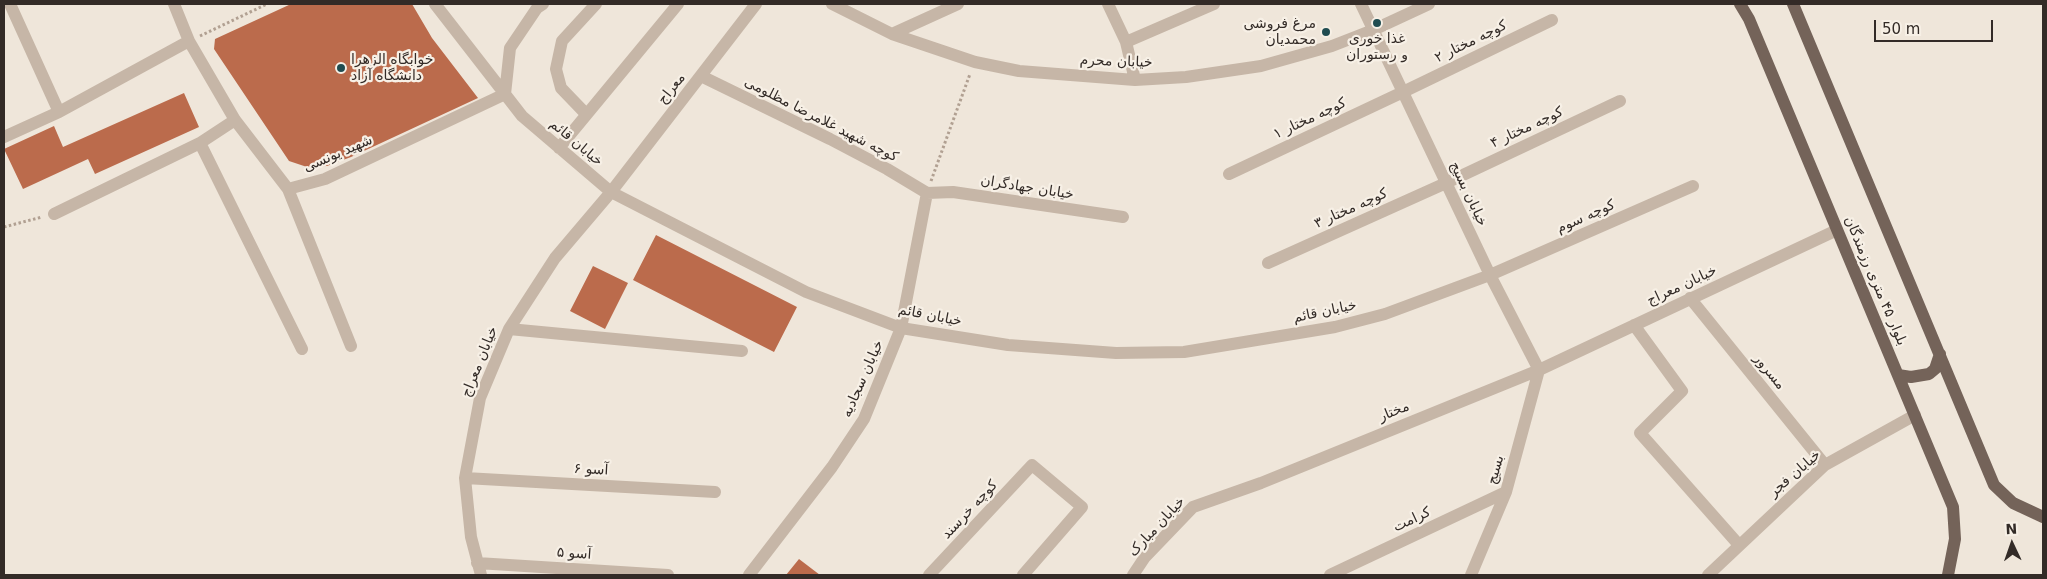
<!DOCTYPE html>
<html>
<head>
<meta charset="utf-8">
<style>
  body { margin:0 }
  #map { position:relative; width:2047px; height:579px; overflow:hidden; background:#efe6da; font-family:"DejaVu Sans",sans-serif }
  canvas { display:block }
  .frame { position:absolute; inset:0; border:5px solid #332b27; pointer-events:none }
  .north { position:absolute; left:1987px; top:519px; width:50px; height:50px; -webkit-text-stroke:4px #f7f0e6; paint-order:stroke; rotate:357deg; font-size:14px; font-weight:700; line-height:20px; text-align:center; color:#332b27 }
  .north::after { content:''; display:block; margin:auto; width:18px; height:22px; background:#332b27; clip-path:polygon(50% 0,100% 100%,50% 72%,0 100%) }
  .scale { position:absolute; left:1874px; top:20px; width:119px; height:22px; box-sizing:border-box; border:2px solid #332b27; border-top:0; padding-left:6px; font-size:15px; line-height:18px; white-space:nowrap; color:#332b27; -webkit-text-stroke:4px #f7f0e6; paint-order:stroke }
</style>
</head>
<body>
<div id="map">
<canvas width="2047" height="579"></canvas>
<div class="frame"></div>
<div class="north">N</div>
<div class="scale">50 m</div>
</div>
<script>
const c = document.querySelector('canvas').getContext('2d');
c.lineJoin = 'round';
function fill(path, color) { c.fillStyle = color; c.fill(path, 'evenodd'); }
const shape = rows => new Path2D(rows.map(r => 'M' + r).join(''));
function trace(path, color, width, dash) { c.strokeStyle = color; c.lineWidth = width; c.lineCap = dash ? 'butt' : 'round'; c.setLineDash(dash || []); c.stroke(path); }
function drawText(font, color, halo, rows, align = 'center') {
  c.font = font + ' "DejaVu Sans","Noto Sans Arabic",sans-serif'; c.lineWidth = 4.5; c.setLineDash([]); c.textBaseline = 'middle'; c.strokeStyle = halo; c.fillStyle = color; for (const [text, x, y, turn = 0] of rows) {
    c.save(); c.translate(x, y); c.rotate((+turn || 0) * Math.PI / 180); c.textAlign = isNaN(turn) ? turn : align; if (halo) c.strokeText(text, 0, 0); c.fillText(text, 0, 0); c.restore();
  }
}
const building = shape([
  [291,4,412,4,432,38,478,98,351,157,327,166,307,167,289,161,214,49,215,39],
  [184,93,199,127,95,174,88,159,23,189,4,149,54,126,63,147],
  [656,235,797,307,774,352,633,280],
  [593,266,628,283,605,329,570,311],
  [799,559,820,575,786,575]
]);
const path = shape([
  [200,36,267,4],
  [931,181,970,74],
  [4,227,42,217]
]);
const minor = shape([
  [10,4,59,112],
  [174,4,189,41,235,120,288,189,325,179,505,94,510,48,537,8,543,4],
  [435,4,522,116,611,192,806,292,901,328,1008,345,1116,353,1184,352,1335,327,1385,314,1490,275,1693,186],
  [832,4,892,34,975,62,1019,71,1135,80,1186,77,1261,66,1332,46,1373,30,1429,4],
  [1108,4,1126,42,1135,80],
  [1361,4,1490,275,1539,370],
  [892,34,958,4],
  [1126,42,1214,4],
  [701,76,830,139,887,169,927,193],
  [586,114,561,88,556,69,562,41,596,4],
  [235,120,200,143,302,349],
  [4,137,59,112,189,41],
  [559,148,678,4],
  [1229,174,1403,92,1552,20],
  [288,189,351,346],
  [927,193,953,192,1123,217],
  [54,214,200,143],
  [1268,263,1446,183,1620,101],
  [1690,298,1825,465],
  [1634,325,1682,391,1640,433,1739,545],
  [509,329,742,351],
  [465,478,715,492],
  [477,563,668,575],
  [481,575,471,537,465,478,480,398,509,329,555,258,611,192,756,4],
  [749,575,832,467,864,419,901,328,927,193],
  [929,575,1032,465,1082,507,1023,575],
  [1133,575,1145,557,1193,507,1261,483,1539,370,1837,230],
  [1330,575,1506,492],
  [1471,575,1506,492,1539,370],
  [1708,575,1825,465,1915,415]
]);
const major = shape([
  [1740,4,1749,19,1953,507,1955,539,1948,575],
  [1793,4,1994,485,2013,503,2043,517],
  [1898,375,1911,377,1929,374,1935,369,1940,354]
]);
const markers = [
  [1377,23,5,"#204c50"],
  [1326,32,5,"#204c50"],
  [341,68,5,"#204c50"]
];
const poiNames = [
  ["مرغ فروشی",1316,24],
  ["محمدیان",1316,40],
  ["غذا خوری",1377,39,"center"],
  ["و رستوران",1377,55,"center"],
  ["خوابگاه الزهرا",351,60,"left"],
  ["دانشگاه آزاد",351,76,"left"]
];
const streetNames = [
  ["کوچه مختار ۲",1471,42,-26],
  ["خیابان محرم",1116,62,2],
  ["معراج",672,89,-52],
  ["کوچه مختار ۱",1310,119,-25],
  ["کوچه شهید غلامرضا مظلومی",821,120,27],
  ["کوچه مختار ۴",1527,128,-25],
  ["خیابان قائم",576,143,40],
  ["شهید یونسی",338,154,-23],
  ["خیابان جهادگران",1027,188,9],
  ["خیابان بسیج",1468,194,65],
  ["کوچه مختار ۳",1351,209,-24],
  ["کوچه سوم",1586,217,-24],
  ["بلوار ۴۵ متری رزمندگان",1875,281,67],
  ["خیابان معراج",1682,286,-25],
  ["خیابان قائم",1325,312,-12],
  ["خیابان قائم",930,316,11],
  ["خیابان معراج",480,362,-68],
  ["مسرور",1769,372,51],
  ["خیابان سجادیه",863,379,-66],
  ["مختار",1394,412,-22],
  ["آسو ۶",591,470,3],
  ["بسیج",1496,470,-74],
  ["خیابان فجر",1795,474,-41],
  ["کوچه خرسند",970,510,-47],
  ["کرامت",1412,520,-25],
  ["خیابان مبارک",1157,527,-47],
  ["آسو ۵",574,554,4]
];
fill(building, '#bb6b4c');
trace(path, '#b1a092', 3, [2.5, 2.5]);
trace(minor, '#c6b6a7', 12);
trace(major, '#746359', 12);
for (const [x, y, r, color] of markers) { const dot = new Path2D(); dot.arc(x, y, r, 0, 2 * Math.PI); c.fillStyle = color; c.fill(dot); trace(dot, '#f7f0e6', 2); }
drawText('14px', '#332b27', '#f7f0e6', poiNames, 'right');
drawText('14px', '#332b27', '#f7f0e6', streetNames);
</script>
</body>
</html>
